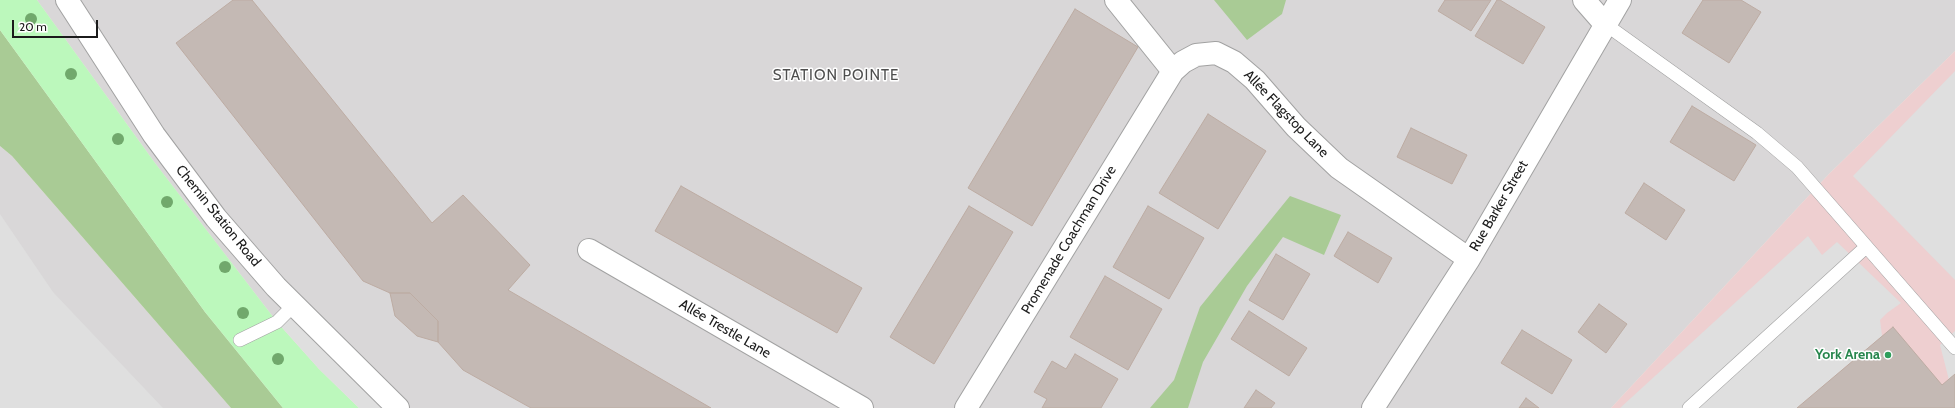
<!DOCTYPE html>
<html>
<head>
<meta charset="utf-8">
<style>
  body { margin:0 }
  #map { position:relative; width:1955px; height:408px; overflow:hidden; background:#ece7e0; font-family:Cabin,sans-serif }
  canvas { display:block }
  .scale { position:absolute; left:12px; top:20px; width:86px; height:18px; box-sizing:border-box; border:2px solid #1b1b1b; border-top:0; padding-left:5px; font-size:12px; line-height:14px; white-space:nowrap; color:#1b1b1b; -webkit-text-stroke:3px #fff; paint-order:stroke }
</style>
</head>
<body>
<div id="map">
<canvas width="1955" height="408"></canvas>
<div class="scale">20 m</div>
</div>
<script>
const c = document.querySelector('canvas').getContext('2d');
c.lineJoin = 'round';
function fill(path, color) { c.fillStyle = color; c.fill(path, 'evenodd'); }
const shape = rows => new Path2D(rows.map(r => 'M' + r).join(''));
function trace(path, color, width, dash) { c.strokeStyle = color; c.lineWidth = width; c.lineCap = dash ? 'butt' : 'round'; c.setLineDash(dash || []); c.stroke(path); }
function drawText(font, color, halo, rows, align = 'center') {
  c.font = font + ' Cabin,sans-serif'; c.lineWidth = 3; c.setLineDash([]); c.textBaseline = 'middle'; c.strokeStyle = halo; c.fillStyle = color; for (const [text, x, y, turn = 0] of rows) {
    c.save(); c.translate(x, y); c.rotate((+turn || 0) * Math.PI / 180); c.textAlign = isNaN(turn) ? turn : align; if (halo) c.strokeText(text, 0, 0); c.fillText(text, 0, 0); c.restore();
  }
}
const residential = shape([
  [37,0,1955,0,1955,51,1829,174,1611,408,398,408,277,322,155,163],
  [0,146,12,156,231,408,0,408]
]);
const commercial = shape([
  [1955,51,1955,408,1611,408,1829,174]
]);
const forest = shape([
  [1214,0,1286,0,1282,14,1247,40],
  [0,30,205,312,283,408,231,408,12,156,0,146],
  [1290,196,1341,215,1324,255,1283,237,1247,286,1203,362,1188,408,1150,408,1174,380,1200,307]
]);
const park = shape([
  [0,0,37,0,155,163,277,322,319,369,359,408,283,408,205,312,0,30]
]);
const parking = shape([
  [1955,71,1955,280,1853,176],
  [0,214,53,292,163,408,0,408],
  [1808,236,1822,255,1837,242,1901,303,1887,313,1880,320,1882,336,1797,408,1620,408],
  [294,305,398,408,359,408,319,369,277,322],
  [1955,331,1955,374,1949,380,1940,345]
]);
const building = shape([
  [233,0,252,0,432,223,463,195,530,265,508,290,711,408,531,408,463,370,438,342,438,321,410,293,390,293,363,281,176,43,233,0],
  [1445,0,1491,0,1471,31,1438,11,1445,0],
  [1497,0,1500,0,1545,27,1523,64,1475,36,1497,0],
  [1703,0,1741,0,1761,12,1729,63,1682,33,1703,0],
  [1075,9,1138,47,1032,226,968,188,1075,9],
  [1692,106,1756,145,1734,181,1670,142,1692,106],
  [1208,114,1266,151,1218,229,1159,193,1208,114],
  [1411,128,1467,155,1452,184,1397,157,1411,128],
  [1644,183,1685,210,1666,240,1625,213,1644,183],
  [681,186,862,288,837,333,655,231,681,186],
  [969,206,1013,232,934,364,890,337,969,206],
  [1148,206,1204,238,1169,299,1113,267,1148,206],
  [1348,232,1392,258,1378,283,1334,256,1348,232],
  [1276,254,1310,274,1283,320,1249,300,1276,254],
  [1105,276,1162,309,1128,370,1070,337,1105,276],
  [390,293,410,293,438,321,438,342,417,336,395,316,390,293],
  [1599,304,1627,324,1606,353,1578,332,1599,304],
  [1249,311,1307,348,1289,376,1231,339,1249,311],
  [1893,327,1942,385,1955,374,1955,408,1797,408,1893,327],
  [1522,330,1572,360,1552,394,1501,363,1522,330],
  [1075,354,1118,379,1101,408,1042,408,1047,399,1034,392,1052,361,1066,369,1075,354],
  [1256,390,1275,403,1271,408,1244,408,1256,390],
  [1526,398,1539,408,1519,408,1526,398]
]);
const lane = shape([
  [1605,24,1757,133,1797,167,1955,348],
  [240,340,277,322,294,305],
  [1689,408,1866,247]
]);
const street = shape([
  [67,0,154,135,216,218,276,287,398,408],
  [1116,0,1173,71,1183,62,1196,55,1216,53,1234,62,1255,80,1296,127,1339,168,1469,259],
  [1584,0,1605,24],
  [589,250,862,408],
  [966,408,1173,71],
  [1373,408,1469,259,1620,0]
]);
const trees = [
  [31,19],
  [71,74],
  [118,139],
  [167,202],
  [225,267],
  [243,313],
  [278,359]
];
const markers = [
  [1888,355,4,"#2e9e5b"]
];
const streetNames = [
  ["Allée Flagstop Lane",1286,114,46],
  ["Rue Barker Street",1499,206,-60],
  ["Chemin Station Road",218,216,51],
  ["Promenade Coachman Drive",1069,240,-59],
  ["Allée Trestle Lane",725,329,30]
];
const leisureNames = [
  ["York Arena",1880,355]
];
const neighbourhoodNames = [
  ["STATION POINTE",836,76]
];
fill(residential, '#d9d7d8');
fill(commercial, '#eecfd0');
fill(forest, '#a9cb95');
fill(park, '#bcf8bc');
fill(parking, '#dfdfdf');
fill(building, '#c4b9b4');
trace(building, '#bdaca3', 1);
trace(lane, '#a2a2a2', 14);
trace(street, '#a2a2a2', 24);
trace(lane, '#fff', 13);
trace(street, '#fff', 22);
c.fillStyle = '#71a86c';
for (const [x, y] of trees) { c.beginPath(); c.arc(x, y, 6, 0, 2 * Math.PI); c.fill(); }
for (const [x, y, r, color] of markers) { const dot = new Path2D(); dot.arc(x, y, r, 0, 2 * Math.PI); c.fillStyle = color; c.fill(dot); trace(dot, '#fff', 1.5); }
drawText('14px', '#1b1b1b', '#fff', streetNames);
drawText('bold 14px', '#27864d', '#fff', leisureNames, 'right');
c.letterSpacing = '1px';
drawText('15px', '#4e4e4e', '#fff', neighbourhoodNames);
c.letterSpacing = '0px';
</script>
</body>
</html>
